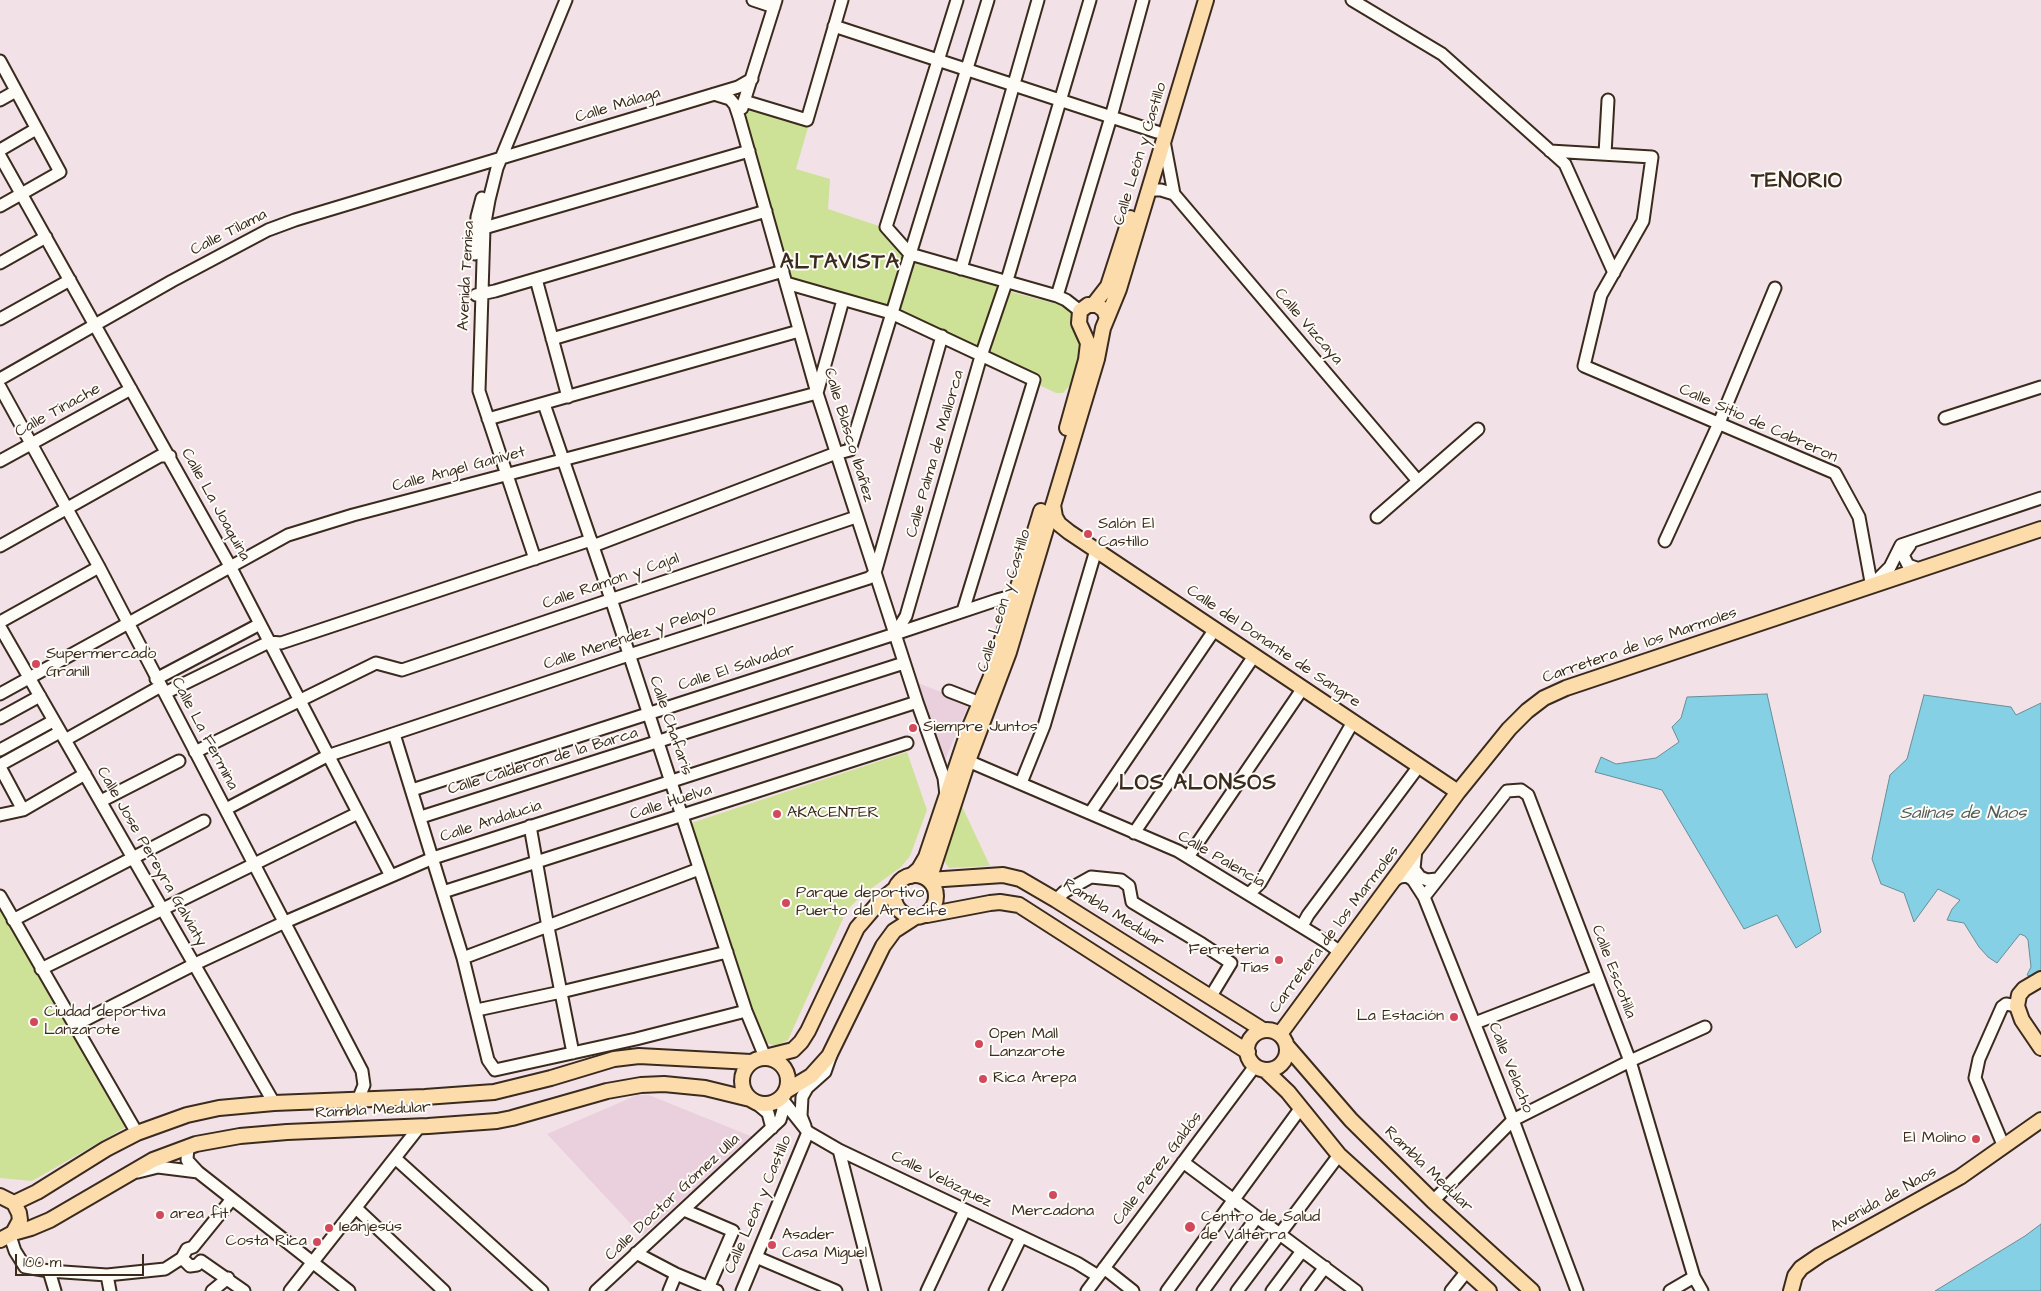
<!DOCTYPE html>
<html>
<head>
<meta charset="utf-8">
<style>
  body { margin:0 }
  #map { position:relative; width:2041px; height:1291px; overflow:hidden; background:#f2e2e7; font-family:"Architects Daughter",sans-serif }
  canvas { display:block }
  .scale { position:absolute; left:15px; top:1254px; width:129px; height:22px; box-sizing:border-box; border:2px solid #3b2a1e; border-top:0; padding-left:6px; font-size:15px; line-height:18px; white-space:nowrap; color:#3b2a1e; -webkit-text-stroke:4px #fdfcf7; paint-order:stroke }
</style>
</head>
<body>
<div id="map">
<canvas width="2041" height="1291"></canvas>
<div class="scale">100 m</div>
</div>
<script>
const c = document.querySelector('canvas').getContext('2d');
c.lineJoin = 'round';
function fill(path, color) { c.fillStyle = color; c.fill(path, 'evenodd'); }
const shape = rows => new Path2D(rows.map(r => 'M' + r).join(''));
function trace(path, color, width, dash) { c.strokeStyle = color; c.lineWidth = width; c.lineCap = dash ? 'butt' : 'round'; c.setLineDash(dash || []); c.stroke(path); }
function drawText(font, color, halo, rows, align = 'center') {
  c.font = font + ' "Architects Daughter",sans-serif'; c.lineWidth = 4; c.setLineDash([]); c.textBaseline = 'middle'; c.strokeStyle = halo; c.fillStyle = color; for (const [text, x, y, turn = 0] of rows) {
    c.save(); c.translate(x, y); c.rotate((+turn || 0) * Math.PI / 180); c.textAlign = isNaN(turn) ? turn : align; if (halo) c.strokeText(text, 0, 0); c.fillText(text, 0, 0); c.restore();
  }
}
const built = shape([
  [918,683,969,703,944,763,918,684],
  [637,1095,649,1095,753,1137,642,1236,547,1134]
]);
const green = shape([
  [746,105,809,124,796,169,830,179,828,209,879,226,881,230,904,255,888,310,791,281,744,114],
  [911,262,999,287,977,349,895,312],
  [1008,291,1061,305,1067,308,1071,312,1072,325,1083,345,1076,378,1063,393,1056,393,1037,384,987,353],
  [907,752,927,810,910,856,901,867,861,896,847,910,788,1040,776,1046,764,1042,691,823],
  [960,802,990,866,949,868,942,858],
  [0,903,126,1127,32,1181,0,1178]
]);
const water = shape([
  [1767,694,1821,932,1796,948,1777,915,1744,929,1662,790,1595,772,1601,757,1616,764,1656,758,1679,742,1672,727,1681,718,1687,697,1767,694],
  [1924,695,2011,707,2016,715,2041,703,2041,973,2033,977,2027,975,2031,967,2028,940,2025,936,2020,934,1997,963,1988,957,1979,947,1964,923,1947,920,1952,909,1960,900,1938,889,1914,922,1904,893,1881,884,1872,859,1890,775,1907,759,1924,695],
  [2041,1224,2041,1291,1935,1291,2025,1236,2041,1224]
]);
const minor = shape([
  [753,0,774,7],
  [957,0,886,227,910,254,1057,296,1066,300,1080,311],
  [1352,0,1442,54,1565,164,1614,273],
  [834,26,1157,132],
  [0,61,60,172,0,206],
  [714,94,730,99,735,105,739,117,817,393,917,702,944,778,946,795],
  [0,100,16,91],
  [744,101,807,120,842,0],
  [742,108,776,0],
  [1164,141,1174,194,1418,481],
  [0,150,36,129],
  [1550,151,1652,157,1643,221,1601,295,1584,366,1835,473,1859,517,1871,582,1867,587],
  [1605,154,1608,100],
  [0,156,230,566,391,876],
  [1148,190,1161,190,1174,194],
  [484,228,749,151],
  [475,254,477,217,482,198],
  [0,263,46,237],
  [961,269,1038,0],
  [536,279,568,397],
  [786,283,891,313,1034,380,963,611],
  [476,295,495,291,766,211],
  [1057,296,1111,117,1143,0],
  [0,319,70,280],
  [552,339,783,271],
  [0,379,172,281,268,230,295,220,738,87,752,79],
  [0,387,99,567,362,1071,364,1085,358,1100],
  [544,404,611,599,746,1011,765,1057],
  [1945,418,2041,387],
  [488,419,799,331],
  [0,461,131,389],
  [1377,517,1478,429],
  [1665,541,1719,423,1775,288],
  [1910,545,1903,555,1908,565,1919,569],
  [0,546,160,456,170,456],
  [593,546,831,455,850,450,988,0],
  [535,559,479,391,484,228,489,200,497,168,566,0],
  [1873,584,1890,567,1901,545,2041,498],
  [0,622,99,567],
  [0,627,274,1103],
  [895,634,906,616,981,356,1008,277,1090,0],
  [269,642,281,643,591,540],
  [156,679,260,624],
  [949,691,980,703],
  [165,693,269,642],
  [0,694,288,535,353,515,817,393,843,300],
  [0,718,40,696],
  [394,734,463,958,488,1060,495,1070,636,1039,746,1011],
  [65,740,161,686],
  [0,750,53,721],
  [195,752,376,663,402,670,856,517],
  [968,761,1178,851,1325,941,1340,952],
  [0,765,60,732],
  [0,767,23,810],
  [1021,783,1044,726,1096,550],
  [412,790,895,634,997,600,1015,595],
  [101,801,179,761],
  [226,809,327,756,629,655,869,578,875,573,942,336],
  [1090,813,1215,629],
  [0,815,23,810,85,774],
  [421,817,904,663],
  [530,826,548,927,573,1053],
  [1134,833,1254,656],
  [1416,849,1414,869,1420,877,1427,880,1437,879],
  [1188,857,1303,688],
  [1393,881,1400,877,1407,876,1413,880,1424,897,1513,1120,1577,1291],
  [443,892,907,743],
  [1249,894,1260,883,1353,722],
  [0,896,137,1133],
  [1424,897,1507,791,1521,790,1528,795,1630,1061,1694,1277,1702,1291],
  [1056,900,1064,892,1091,877,1121,880,1129,886,1132,902,1202,944,1231,963,1211,996],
  [13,920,204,821],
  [1302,926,1308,915,1419,766],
  [463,958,699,869],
  [41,969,358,813],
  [477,1010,561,992,727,952],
  [1475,1023,1597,976],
  [75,1025,195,964,285,922,433,858,917,702],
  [781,1098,808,1132,839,1150,1077,1263,1098,1276],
  [756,1103,768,1113,772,1128],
  [805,1126,801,1116,802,1097,807,1088,825,1072,831,1055],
  [188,1146,187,1160,198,1172,349,1291],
  [2004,1147,1975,1078,1979,1059,2002,1007,2006,1004,2017,1006],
  [839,1150,875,1291],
  [395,1158,542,1291],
  [1183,1162,1356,1291],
  [138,1172,158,1167,198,1172],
  [1433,1201,1513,1120,1630,1061,1705,1027],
  [356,1208,444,1291],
  [684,1210,733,1231,707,1291],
  [10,1236,15,1251,25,1267,49,1271,107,1275,165,1269,182,1258,187,1249,193,1247,232,1199],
  [636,1253,676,1274,717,1291],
  [756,1257,836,1291],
  [182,1258,190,1266,197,1265,201,1261],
  [201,1261,244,1291],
  [1104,1268,1133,1291],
  [49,1271,55,1291],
  [107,1275,110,1291],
  [212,1291,228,1278],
  [290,1291,420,1126],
  [596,1291,780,1120,783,1110,781,1098],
  [669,1291,676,1274],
  [742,1291,808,1132],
  [927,1291,965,1210],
  [995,1291,1021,1237],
  [1087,1291,1255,1066],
  [1167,1291,1300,1109],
  [1203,1291,1257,1217],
  [1237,1291,1339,1155],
  [1272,1291,1302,1251],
  [1307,1291,1325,1267],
  [1451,1291,1467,1271],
  [1670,1291,1694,1277]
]);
const major = shape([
  [1094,304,1108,286,1130,218],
  [1067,428,1086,360,1088,343,1079,323,1080,311,1088,305,1097,305,1104,310,1107,318],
  [1053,505,1055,517,1059,524,1069,532,1458,792],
  '894 896a21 21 0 1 1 42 0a21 21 0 1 1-42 0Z',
  [911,876,919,869,926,857,969,729,990,679,1041,511],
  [929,880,968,761,1009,652,1097,359,1103,328,1119,289,1206,0],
  [929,880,1003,875,1020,879,1056,900,1263,1030],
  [927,915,990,903,1000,902,1019,905,1248,1052],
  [2041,979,2024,989,2019,995,2017,1006,2022,1020,2041,1048],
  '1247 1050a20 20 0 1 1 40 0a20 20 0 1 1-40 0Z',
  [1280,1034,1458,792,1509,729,1527,711,1544,698,1566,688,2041,529],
  [1287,1046,1351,1120,1433,1201,1532,1291],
  [765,1057,793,1050,801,1042,808,1031,857,928,880,901,895,889],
  '742 1081a23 23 0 1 1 46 0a23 23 0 1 1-46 0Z',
  [1265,1070,1288,1092,1339,1155,1489,1291],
  [786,1091,811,1076,829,1056,883,946,894,931,914,918],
  [0,1196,14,1203,19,1213,20,1220,13,1233,0,1240],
  [14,1203,37,1192,106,1149,137,1133,187,1115,219,1108,274,1103,425,1097,494,1092,551,1078,614,1059,639,1056,751,1062],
  [13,1233,31,1228,50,1220,153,1160,196,1144,240,1136,287,1132,428,1126,497,1121,512,1118,607,1091,641,1085,664,1084,705,1088,750,1099],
  [1791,1291,1795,1276,1801,1268,1820,1255,1960,1177,2041,1120]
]);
const markers = [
  [1088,534,5,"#d1495b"],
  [36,664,5,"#d1495b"],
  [913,728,5,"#d1495b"],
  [777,814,5,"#d1495b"],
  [786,903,5,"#d1495b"],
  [1279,960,5,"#d1495b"],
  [1454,1017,5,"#d1495b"],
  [34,1022,5,"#d1495b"],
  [979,1044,5,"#d1495b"],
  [983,1079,5,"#d1495b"],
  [1976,1139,5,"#d1495b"],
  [1053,1195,5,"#d1495b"],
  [160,1215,5,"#d1495b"],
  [1190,1227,6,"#d1495b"],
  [329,1228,5,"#d1495b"],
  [317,1242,5,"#d1495b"],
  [772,1245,5,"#d1495b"]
];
const streetNames = [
  ["Calle Málaga",618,106,-17],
  ["Calle León y Castillo",1141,154,-73],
  ["Calle Tilama",229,233,-27],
  ["Avenida Temisa",467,276,-87],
  ["Calle Vizcaya",1308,327,49],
  ["Calle Tinache",58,411,-29],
  ["Calle Sitio de Cabreron",1758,424,24],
  ["Calle Blasco Ibañez",848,435,73],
  ["Calle Palma de Mallorca",936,454,-74],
  ["Calle Angel Ganivet",459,470,-15],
  ["Calle La Joaquina",215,505,61],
  ["Calle Ramon y Cajal",611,582,-19],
  ["Calle León y Castillo",1005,601,-73],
  ["Calle Menendez y Pelayo",630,638,-18],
  ["Carretera de los Marmoles",1640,646,-19],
  ["Calle del Donante de Sangre",1273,647,34],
  ["Calle El Salvador",737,668,-18],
  ["Calle Chafaris",670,726,71],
  ["Calle La Fermina",204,734,62],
  ["Calle Calderon de la Barca",543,762,-17],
  ["Calle Huelva",671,803,-18],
  ["Calle Andalucia",491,822,-18],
  ["Calle Jose Pereyra Galviaty",151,857,60],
  ["Calle Palencia",1221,860,30],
  ["Rambla Medular",1113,914,32],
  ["Carretera de los Marmoles",1335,930,-53],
  ["Calle Escotilla",1613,972,69],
  ["Calle Velacho",1510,1068,68],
  ["Rambla Medular",373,1111,-3],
  ["Calle Pérez Galdós",1158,1169,-53],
  ["Rambla Medular",1428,1170,44],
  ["Calle Velázquez",941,1180,26],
  ["Calle Doctor Gómez Ulla",673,1198,-43],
  ["Avenida de Naos",1884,1200,-29],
  ["Calle León y Castillo",759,1205,-67]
];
const poiNames = [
  ["Salón El",1098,525],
  ["Castillo",1098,543],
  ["Supermercado",46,655],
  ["Granill",46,673],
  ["Siempre Juntos",923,728],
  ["AKACENTER",787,814],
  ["Parque deportivo",796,894],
  ["Puerto del Arrecife",796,912],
  ["Ferreteria",1269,951,"right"],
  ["Tias",1269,969,"right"],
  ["Ciudad deportiva",44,1013],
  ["Lanzarote",44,1031],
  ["La Estación",1444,1017,"right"],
  ["Open Mall",989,1035],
  ["Lanzarote",989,1053],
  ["Rica Arepa",993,1079],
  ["El Molino",1966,1139,"right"],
  ["Mercadona",1053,1212,"center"],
  ["area fit",170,1215],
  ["Centro de Salud",1201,1218],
  ["de Valterra",1201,1236],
  ["Ieanjesús",339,1228],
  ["Asader",782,1236],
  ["Casa Miguel",782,1254],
  ["Costa Rica",307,1242,"right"]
];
const waterNames = [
  ["Salinas de Naos",1963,814]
];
const districtNames = [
  ["TENORIO",1797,183],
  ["ALTAVISTA",840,264],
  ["LOS ALONSOS",1198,785]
];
fill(built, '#ead0dc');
fill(green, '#cde297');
fill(water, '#85d0e5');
trace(water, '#678e95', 1);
trace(minor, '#3b2a1e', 15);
trace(major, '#3b2a1e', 18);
trace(minor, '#fdfcf7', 11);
trace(major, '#fddcac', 14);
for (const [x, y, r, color] of markers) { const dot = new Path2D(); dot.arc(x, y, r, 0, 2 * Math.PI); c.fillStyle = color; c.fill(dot); trace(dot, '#fdfcf7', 2); }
drawText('16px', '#3b2a1e', '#fdfcf7', streetNames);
drawText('16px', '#3b2a1e', '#fdfcf7', poiNames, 'left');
drawText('italic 18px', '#515c5a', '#fdfcf7', waterNames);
c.letterSpacing = '1px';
drawText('bold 21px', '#3b2a1e', '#fdfcf7', districtNames);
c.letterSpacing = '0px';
</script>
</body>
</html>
